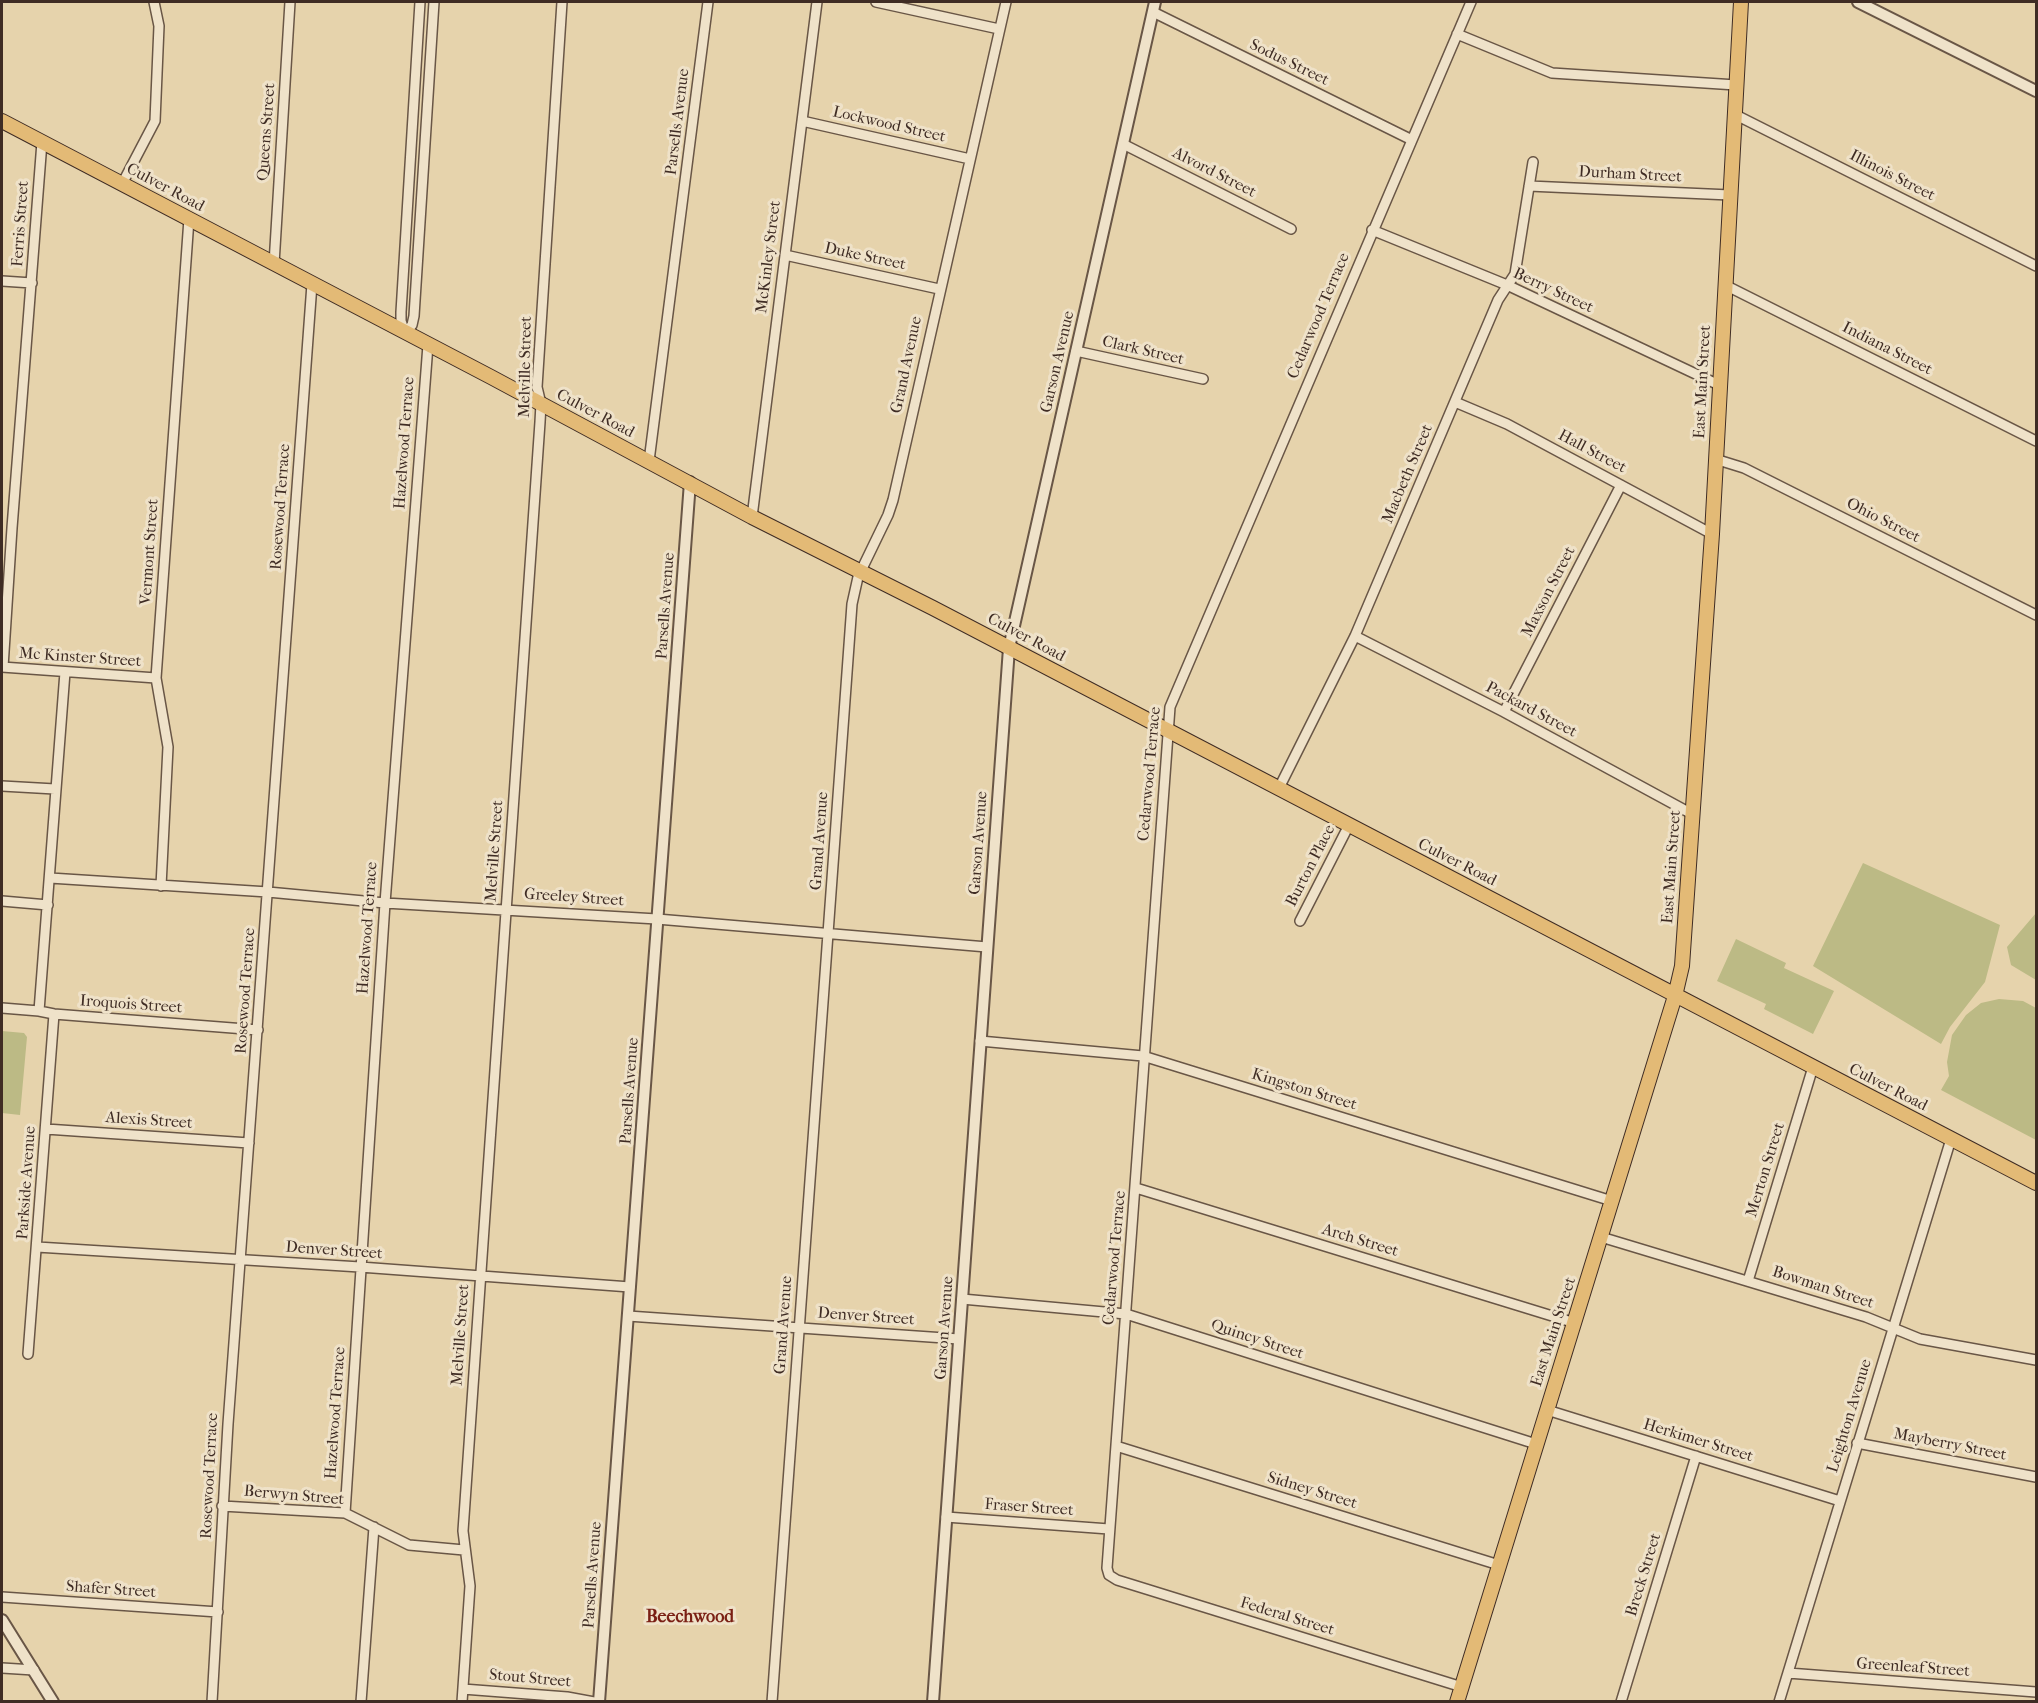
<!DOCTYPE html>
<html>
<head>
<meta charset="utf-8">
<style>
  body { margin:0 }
  #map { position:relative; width:2038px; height:1703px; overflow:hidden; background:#e6d3ac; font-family:"IM FELL French Canon",serif }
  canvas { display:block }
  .frame { position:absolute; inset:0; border:3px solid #3f2c24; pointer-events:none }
</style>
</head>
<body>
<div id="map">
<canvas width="2038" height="1703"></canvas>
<div class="frame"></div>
</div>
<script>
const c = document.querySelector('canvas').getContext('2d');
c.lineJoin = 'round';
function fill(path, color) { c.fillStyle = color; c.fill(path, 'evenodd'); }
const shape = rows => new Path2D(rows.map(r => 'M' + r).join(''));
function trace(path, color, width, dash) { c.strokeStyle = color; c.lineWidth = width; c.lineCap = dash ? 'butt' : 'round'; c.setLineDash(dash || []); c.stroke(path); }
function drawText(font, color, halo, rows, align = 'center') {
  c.font = font + ' "IM FELL French Canon",serif'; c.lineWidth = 6; c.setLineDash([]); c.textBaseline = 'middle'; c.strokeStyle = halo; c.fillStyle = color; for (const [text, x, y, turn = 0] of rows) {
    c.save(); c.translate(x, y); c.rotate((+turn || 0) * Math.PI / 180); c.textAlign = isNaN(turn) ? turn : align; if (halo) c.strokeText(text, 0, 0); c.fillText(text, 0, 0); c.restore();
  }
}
const green = shape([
  [1863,863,2000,925,1985,982,1950,1027,1941,1044,1813,966],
  [2036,913,2036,980,2011,965,2007,947],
  [1736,939,1786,963,1784,968,1834,991,1813,1034,1764,1009,1766,1004,1717,981],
  [1999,999,2023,1001,2036,1008,2036,1140,1941,1090,1949,1076,1947,1062,1952,1035,1966,1015,1981,1003],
  [2,1031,24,1033,27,1037,20,1115,2,1113]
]);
const minor = shape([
  [876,2,999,29],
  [1153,12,1412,140],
  [1457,34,1552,73,1736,85],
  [1734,114,2036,266],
  [802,121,970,159],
  [1123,144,1291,229],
  [122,184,155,121,159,26,154,2],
  [1529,186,1730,195],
  [1372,230,1507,285,1719,385],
  [785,255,939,289],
  [274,264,290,2],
  [2,281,32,283],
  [1725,285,2036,441],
  [405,333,412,325,414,316,434,2],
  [405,333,401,321,401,312,420,2],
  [1076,351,1203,379],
  [1455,402,1507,424,1712,534],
  [1715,459,1744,468,2036,615],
  [649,461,708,2],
  [752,517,817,2],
  [1355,636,1504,712,1692,814],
  [2,667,156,678],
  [3,667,12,528,42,142],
  [1504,712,1621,485],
  [2,786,55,789],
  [1279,788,1355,636,1498,300,1515,274,1533,162],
  [50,878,268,892,385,903,657,919,987,947],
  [161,886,168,747,156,678,189,219],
  [2,901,48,905],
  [1300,921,1349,825],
  [2,1008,39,1011,54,1014,258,1030],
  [39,1011,65,672],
  [980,1041,1143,1056,1612,1201],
  [46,1129,249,1143],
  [1136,1188,1575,1323],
  [1601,1237,1866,1317,1920,1339,2036,1360],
  [37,1247,360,1267,630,1287],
  [1748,1281,1813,1067],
  [962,1299,1126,1314,1536,1444],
  [628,1316,959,1339],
  [28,1354,54,1014],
  [1547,1410,1840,1501],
  [1857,1443,2036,1477],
  [1116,1446,1499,1565],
  [222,1506,345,1513,409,1545,464,1550],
  [345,1513,385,903,428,345],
  [946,1517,1109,1529],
  [2,1597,218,1612],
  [2,1668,34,1670],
  [1788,1673,2036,1692],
  [1462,1687,1117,1580,1109,1575,1107,1568,1170,707,1471,2],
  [463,1689,567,1697,594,1702],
  [212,1702,228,1424,312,284],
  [361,1702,374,1527],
  [462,1702,470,1586,463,1531,540,422,541,404,537,387,562,2],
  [772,1702,852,604,858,577,888,515,893,500,1006,2],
  [1621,1702,1696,1456],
  [1779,1702,1951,1139]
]);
const tertiary = shape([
  [1858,2,2036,91],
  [2,1620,53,1702],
  [599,1702,690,482],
  [933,1702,1009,648,1155,2]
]);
const primary = shape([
  [2,121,491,377,752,517,933,608,2036,1183],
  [1457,1702,1675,996,1682,966,1712,534,1741,2]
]);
const streetNames = [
  ["Sodus Street",1289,63,26],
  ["Parsells Avenue",678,122,-83],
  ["Lockwood Street",889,125,13],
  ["Queens Street",267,132,-86],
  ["Alvord Street",1214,173,27],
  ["Durham Street",1630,175,3],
  ["Illinois Street",1892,176,27],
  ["Culver Road",165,188,28],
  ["Ferris Street",21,224,-86],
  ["McKinley Street",769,257,-83],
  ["Duke Street",865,257,12],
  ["Berry Street",1553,291,25],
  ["Cedarwood Terrace",1319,316,-67],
  ["Indiana Street",1887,349,27],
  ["Clark Street",1143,351,13],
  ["Garson Avenue",1058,362,-77],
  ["Grand Avenue",907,365,-78],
  ["Melville Street",526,367,-89],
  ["East Main Street",1703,382,-87],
  ["Culver Road",595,414,28],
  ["Hazelwood Terrace",405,443,-86],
  ["Hall Street",1592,452,28],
  ["Macbeth Street",1408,474,-67],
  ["Rosewood Terrace",281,507,-86],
  ["Ohio Street",1883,521,27],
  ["Vermont Street",150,552,-86],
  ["Maxson Street",1549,592,-63],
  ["Parsells Avenue",666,606,-86],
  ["Culver Road",1026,638,28],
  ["Mc Kinster Street",80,658,4],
  ["Packard Street",1531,710,28],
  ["Cedarwood Terrace",1150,774,-85],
  ["Grand Avenue",820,841,-86],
  ["Garson Avenue",979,843,-86],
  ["Melville Street",495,851,-86],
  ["Culver Road",1457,863,27],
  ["Burton Place",1311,866,-63],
  ["East Main Street",1672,867,-86],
  ["Greeley Street",574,898,4],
  ["Hazelwood Terrace",368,928,-86],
  ["Rosewood Terrace",246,991,-86],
  ["Iroquois Street",131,1005,4],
  ["Culver Road",1888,1088,27],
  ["Kingston Street",1304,1090,17],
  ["Parsells Avenue",630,1091,-86],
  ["Alexis Street",149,1121,4],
  ["Merton Street",1766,1170,-73],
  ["Parkside Avenue",27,1183,-86],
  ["Arch Street",1360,1241,17],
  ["Denver Street",334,1251,4],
  ["Cedarwood Terrace",1115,1258,-85],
  ["Bowman Street",1823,1288,18],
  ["Denver Street",866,1317,4],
  ["Grand Avenue",784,1325,-86],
  ["Garson Avenue",945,1328,-86],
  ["East Main Street",1554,1332,-72],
  ["Melville Street",461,1335,-86],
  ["Quincy Street",1257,1340,18],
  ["Hazelwood Terrace",336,1413,-86],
  ["Leighton Avenue",1850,1416,-73],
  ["Herkimer Street",1698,1441,17],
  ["Mayberry Street",1950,1445,11],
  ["Rosewood Terrace",210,1476,-87],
  ["Sidney Street",1312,1491,17],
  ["Berwyn Street",294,1496,5],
  ["Fraser Street",1029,1508,4],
  ["Parsells Avenue",593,1575,-86],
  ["Breck Street",1644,1575,-73],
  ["Shafer Street",111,1590,4],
  ["Federal Street",1287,1617,17],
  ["Greenleaf Street",1913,1668,4],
  ["Stout Street",530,1679,5]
];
const neighbourhoodNames = [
  ["Beechwood",690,1618]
];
fill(green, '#bcba85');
trace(minor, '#695646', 12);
trace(tertiary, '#695646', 14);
trace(primary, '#3f2c24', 16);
trace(minor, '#efe2c9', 9);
trace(tertiary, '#efe2c9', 10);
trace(primary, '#e3ba76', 14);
drawText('16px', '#3f2c24', '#efe2c9', streetNames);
drawText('bold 18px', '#7a1f14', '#efe2c9', neighbourhoodNames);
</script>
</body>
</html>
